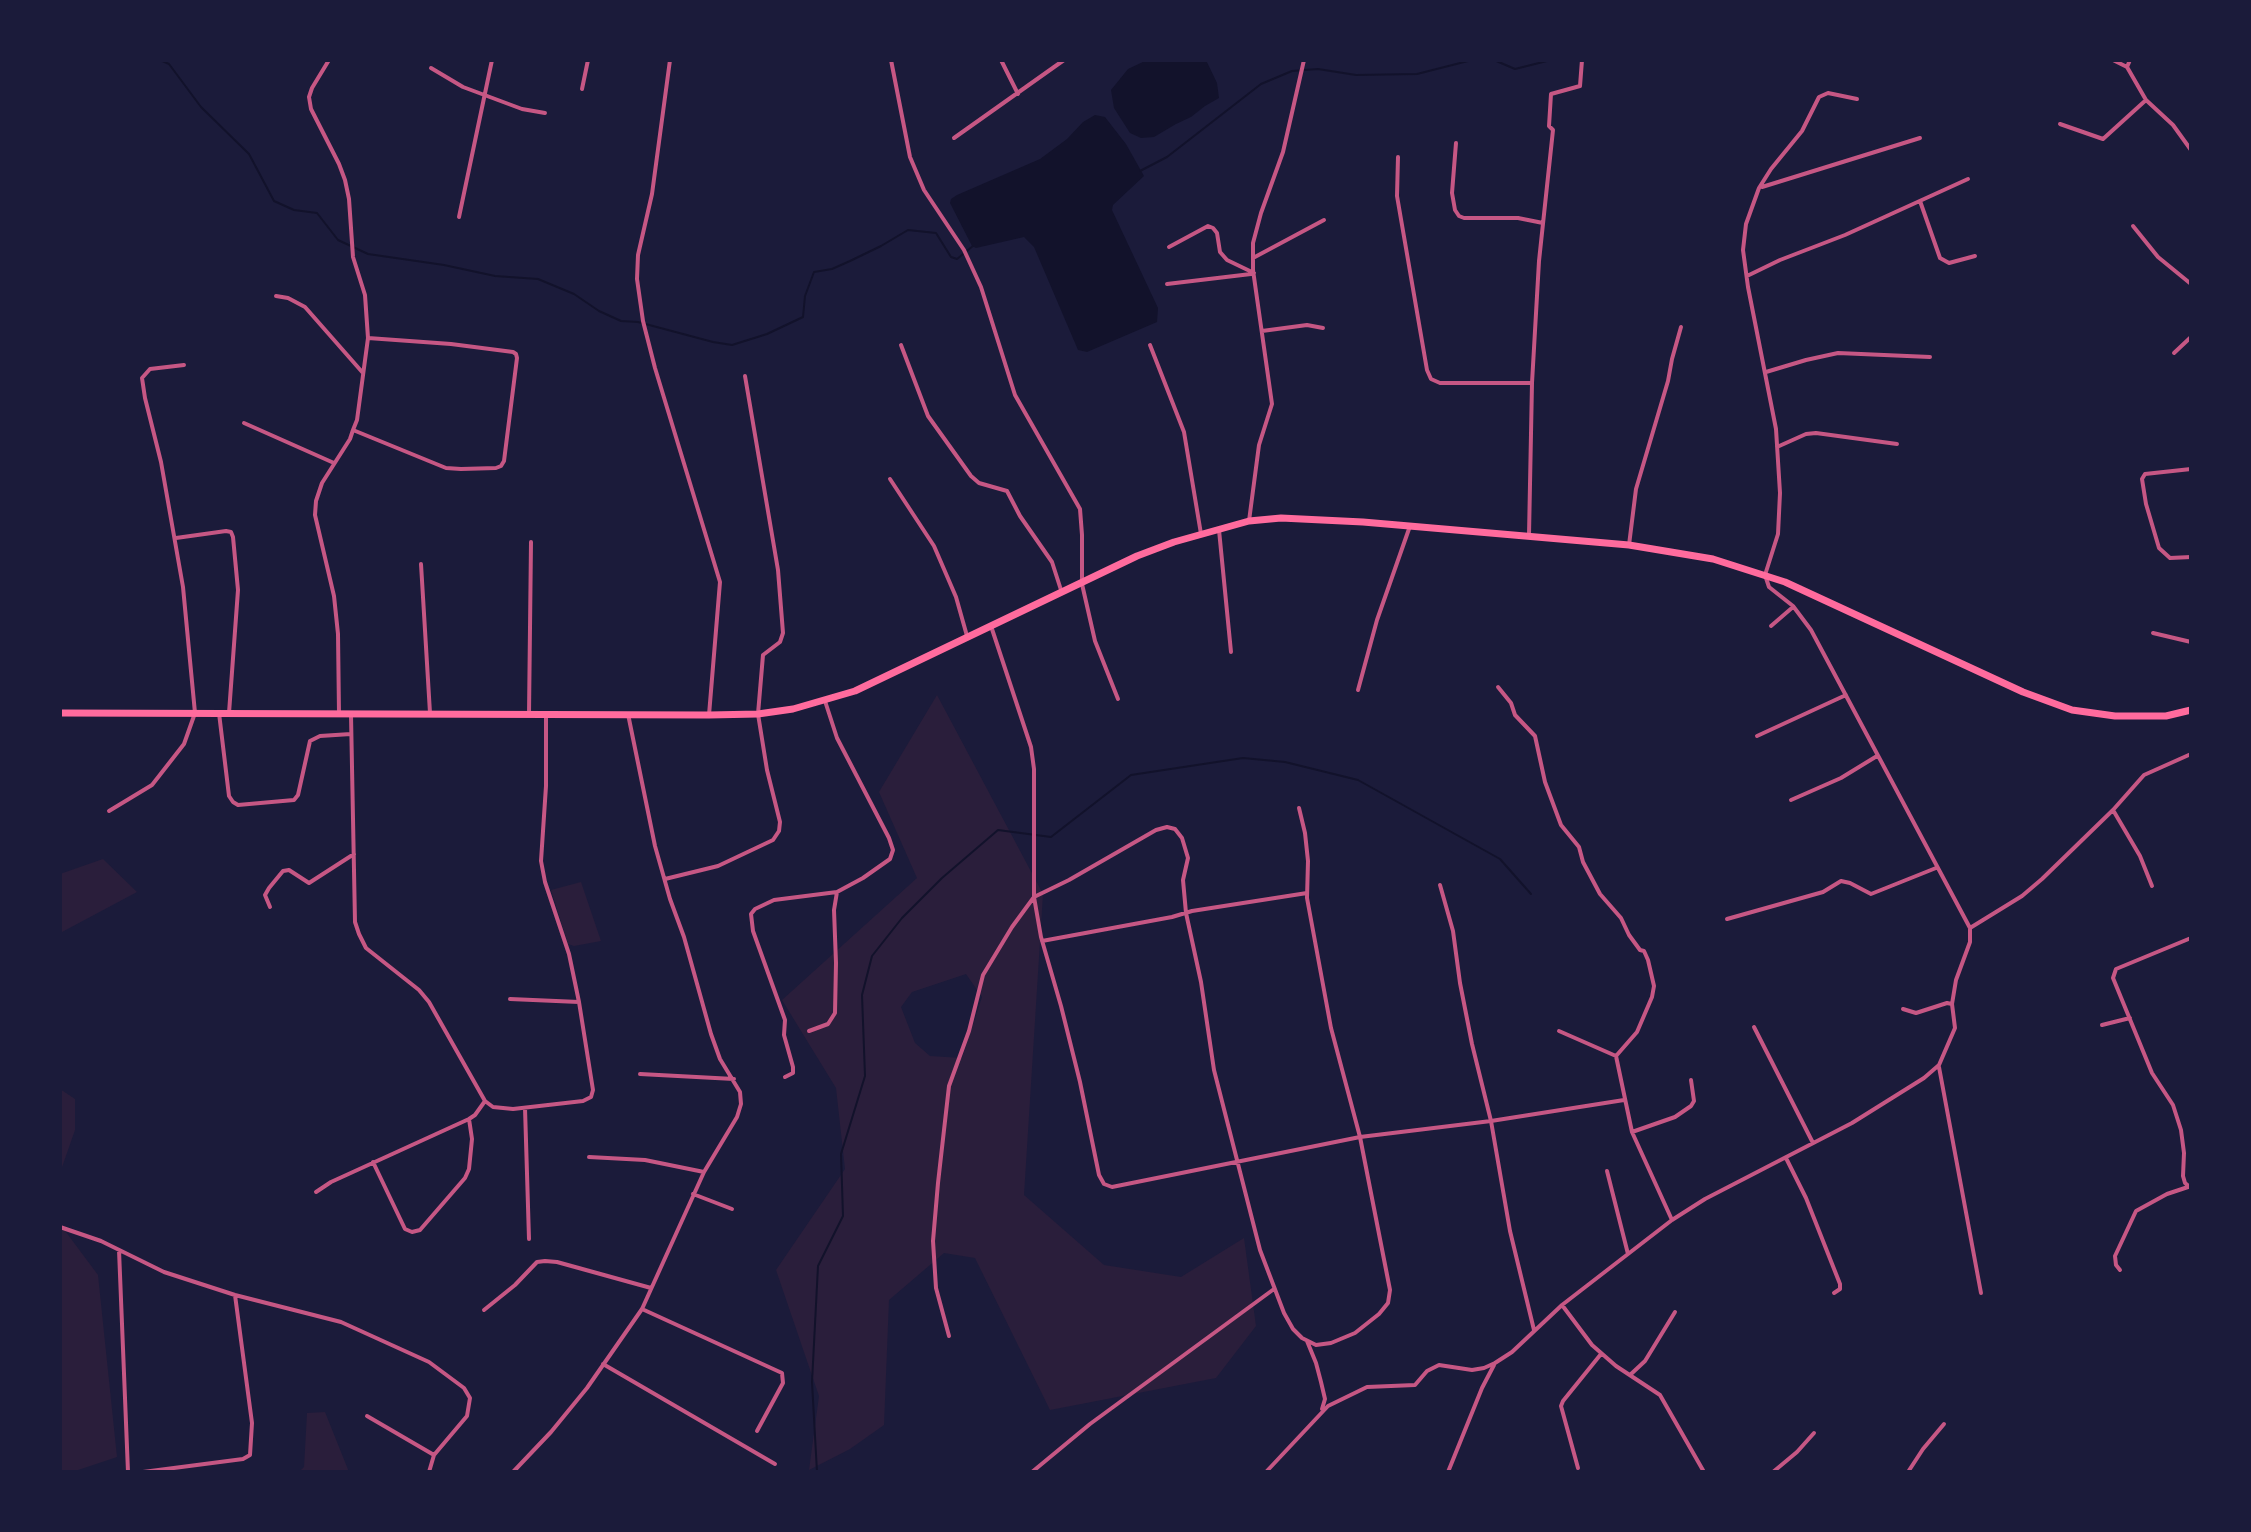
<!DOCTYPE html>
<html>
<head>
<meta charset="utf-8">
<style>
  body { margin:0 }
  #map { position:relative; width:2251px; height:1532px; overflow:hidden; background:#1b1b3a; font-family:"Public Sans",sans-serif }
  canvas { display:block }
  .frame { position:absolute; inset:0; border:62px solid #1b1b3a; pointer-events:none }
</style>
</head>
<body>
<div id="map">
<canvas width="2251" height="1532"></canvas>
<div class="frame"></div>
</div>
<script>
const c = document.querySelector('canvas').getContext('2d');
c.lineJoin = 'round';
function fill(path, color) { c.fillStyle = color; c.fill(path, 'evenodd'); }
const shape = rows => new Path2D(rows.map(r => 'M' + r).join(''));
function trace(path, color, width, dash) { c.strokeStyle = color; c.lineWidth = width; c.lineCap = dash ? 'butt' : 'round'; c.setLineDash(dash || []); c.stroke(path); }
const green = shape([
  [937,695,1043,894,1024,1195,1104,1265,1181,1277,1244,1238,1256,1326,1216,1378,1050,1410,975,1258,944,1253,889,1300,884,1425,850,1449,809,1470,819,1396,776,1270,845,1169,836,1088,782,1000,917,878,879,792],
  [966,974,982,997,962,1058,930,1056,915,1043,901,1007,912,992],
  [103,859,137,892,62,932,60,936,60,874],
  [581,882,601,941,574,946,568,944,551,890],
  [60,1089,75,1099,75,1130,60,1173],
  [60,1224,98,1275,117,1457,72,1472,60,1472],
  [325,1412,349,1472,299,1472,304,1467,307,1413]
]);
const water = shape([
  [1147,60,1206,60,1217,83,1219,98,1205,106,1191,117,1176,124,1154,137,1141,138,1130,133,1114,108,1111,90,1128,69],
  [1095,115,1105,117,1126,144,1144,176,1113,205,1112,210,1158,308,1157,322,1087,352,1078,350,1034,247,1024,237,976,248,972,246,950,203,951,199,957,195,1040,159,1067,139,1083,122]
]);
const stream = shape([
  [160,60,169,64,201,107,249,154,274,201,294,210,317,213,338,240,368,254,444,265,495,276,538,279,574,294,599,311,621,321,638,322,713,342,732,345,767,334,803,317,805,296,814,272,832,269,850,261,881,246,908,230,936,233,951,257,957,259,973,246],
  [1494,60,1515,69,1551,60],
  [1140,171,1167,157,1261,84,1292,71,1318,69,1356,75,1417,74,1472,60],
  [817,1472,812,1382,818,1266,843,1216,841,1154,865,1076,862,995,872,956,902,918,942,878,998,830,1051,837,1131,775,1243,758,1285,762,1358,780,1500,859,1531,894]
]);
const minor = shape([
  [329,60,312,88,309,97,311,109,339,164,345,180,349,199,353,257,365,295,368,338],
  [670,60,652,194,638,255,637,279,643,321,655,368,720,582,709,715],
  [891,60,910,157,924,190,964,250,981,287,1015,395,1080,509,1082,535,1082,584,1095,641,1118,699],
  [1001,60,1018,94],
  [2113,60,2127,67],
  [2130,60,2127,67,2146,100,2173,125,2191,150],
  [431,68,463,87,522,109,545,113],
  [582,89,588,60],
  [2060,124,2103,139,2146,100],
  [954,138,1064,60],
  [1456,143,1452,193,1455,210,1459,216,1464,218,1518,218,1543,223],
  [1398,157,1397,196,1427,370,1431,379,1440,383,1532,383],
  [1762,187,1920,138],
  [1920,201,1940,258,1949,263,1975,256],
  [459,217,492,60],
  [2133,226,2158,257,2191,284],
  [1169,247,1208,226,1213,228,1217,233,1220,252,1227,260,1254,273],
  [1253,258,1324,220],
  [1747,276,1780,260,1845,235,1968,179],
  [1167,284,1251,274],
  [276,296,288,298,305,307,363,373],
  [1262,331,1307,325,1323,328],
  [901,345,928,416,971,476,979,483,1007,491,1020,516,1052,562,1061,590],
  [1150,345,1184,432,1201,534],
  [2174,353,2191,337],
  [1766,372,1806,360,1838,353,1930,357],
  [244,423,334,463],
  [1777,447,1806,434,1816,433,1897,444],
  [2191,469,2145,474,2142,479,2146,504,2159,548,2170,558,2191,557],
  [890,479,934,546,956,597,967,636],
  [1249,521,1259,445,1272,404,1253,270,1253,243,1261,213,1283,152,1304,60],
  [1219,530,1231,652],
  [1529,535,1532,383,1539,261,1553,130,1549,126,1551,94,1580,86,1582,60],
  [176,538,226,531,231,532,233,537,238,590,229,713],
  [1629,545,1636,489,1668,381,1672,359,1681,327],
  [421,564,430,713],
  [991,626,1031,747,1034,769,1034,897,1041,937,1061,1006,1080,1082,1099,1175,1104,1184,1112,1187,1360,1137,1491,1121,1510,1231,1534,1330],
  [1771,626,1793,607],
  [2153,633,2191,642],
  [1498,687,1511,703,1515,715,1535,736,1545,782,1561,825,1579,847,1583,862,1600,894,1621,918,1629,935,1640,950,1644,951,1648,960,1654,986,1652,997,1637,1032,1616,1056,1632,1132,1672,1220],
  [1358,690,1377,620,1410,526],
  [219,713,229,796,233,802,238,805,294,800,298,795,310,741,320,736,351,734],
  [339,713,338,634,334,596,315,515,316,501,322,483,350,439,353,430,357,420,368,338,451,344,513,352,516,354,517,358,504,461,501,466,496,468,461,469,446,468,353,430],
  [529,714,531,542],
  [351,715,355,922,359,934,366,948,419,990,429,1002,485,1101,493,1107,513,1109,583,1101,591,1097,593,1090,579,1002,569,954,545,882,541,861,546,786,546,715],
  [1757,736,1846,695],
  [1791,800,1841,778,1877,756],
  [2113,810,2140,856,2152,886],
  [109,811,152,785,184,744,195,713,183,587,161,462,145,398,142,378,150,369,184,365],
  [665,879,718,866,773,840,779,831,780,822,767,770,758,714,763,655,780,642,783,633,778,570,745,376],
  [1440,885,1453,931,1460,983,1472,1044,1491,1121,1624,1100],
  [270,907,265,895,269,888,283,871,289,870,309,883,354,854],
  [1727,919,1823,892,1841,881,1850,883,1871,894,1936,868],
  [1970,928,2022,896,2042,879,2113,810,2144,775,2191,754],
  [2191,938,2116,969,2113,978,2152,1073,2173,1105,2181,1130,2184,1153,2183,1176,2185,1183,2191,1188],
  [1042,941,1172,917,1192,911,1307,893],
  [510,999,579,1002],
  [1903,1009,1916,1013,1947,1003,1952,1004],
  [2102,1025,2130,1018],
  [1754,1027,1813,1143],
  [809,1031,828,1024,835,1013,836,963,834,910,837,892,863,878,890,859,893,850,889,838,837,738,825,701],
  [1559,1031,1616,1056],
  [1939,1067,1981,1293],
  [640,1074,734,1079],
  [785,1077,793,1073,793,1067,784,1035,785,1020,753,931,751,914,755,909,774,900,837,892],
  [525,1108,529,1239],
  [1632,1132,1675,1117,1691,1106,1694,1101,1691,1080],
  [589,1157,645,1160,704,1172],
  [1786,1158,1806,1198,1840,1284,1840,1289,1834,1293],
  [373,1162,405,1229,412,1232,420,1230,465,1178,469,1169,472,1139,469,1119],
  [1607,1171,1628,1254],
  [316,1192,331,1182,469,1119,475,1115,485,1101],
  [693,1194,732,1209],
  [60,1227,101,1241,164,1272,235,1295,341,1322,429,1362,464,1388,470,1398,467,1416,434,1455,429,1472],
  [119,1250,128,1472],
  [2120,1270,2116,1265,2115,1256,2136,1211,2167,1194,2188,1187],
  [1562,1305,1592,1345,1616,1366,1660,1395,1704,1472],
  [642,1309,782,1373,783,1383,757,1431],
  [484,1310,515,1285,537,1262,545,1261,557,1262,651,1288],
  [949,1336,936,1288,933,1241,938,1183,949,1086,969,1031,983,975,1012,927,1034,897,1069,880,1156,830,1167,827,1175,829,1182,838,1188,858,1183,880,1186,913,1201,982,1214,1070,1260,1250,1284,1313,1293,1329,1302,1338,1316,1345,1331,1343,1355,1333,1379,1314,1388,1303,1390,1290,1360,1137,1331,1028,1307,898,1308,861,1305,833,1299,808],
  [1307,1341,1316,1363,1321,1382,1325,1399,1322,1409],
  [603,1364,775,1464],
  [1630,1375,1645,1361,1675,1312],
  [367,1416,434,1455],
  [1578,1468,1561,1406,1563,1401,1601,1354],
  [143,1472,243,1459,250,1455,252,1423,235,1295],
  [513,1472,551,1432,587,1388,642,1309,704,1172,737,1117,741,1104,740,1092,720,1059,711,1034,684,937,670,899,655,846,628,714],
  [1032,1472,1090,1424,1274,1289],
  [1266,1472,1328,1406,1367,1387,1415,1385,1427,1371,1439,1365,1472,1370,1484,1368,1495,1363,1512,1352,1562,1305,1672,1220,1705,1199,1852,1123,1924,1078,1939,1065,1955,1028,1952,1004,1956,980,1970,942,1970,928,1811,630,1793,606,1769,587,1765,575,1778,534,1780,493,1776,429,1748,287,1743,250,1746,224,1759,188,1771,169,1802,131,1819,97,1828,93,1857,99],
  [1448,1472,1482,1388,1494,1365],
  [1773,1472,1797,1452,1814,1433],
  [1908,1472,1923,1449,1944,1424]
]);
const trunk = shape([
  [60,713,709,715,758,714,793,709,855,691,1137,556,1174,542,1249,521,1281,518,1363,522,1629,545,1713,559,1785,582,2023,692,2072,710,2115,716,2166,716,2191,710]
]);
fill(green, '#2a1e3b');
fill(water, '#12122b');
trace(stream, '#12122b', 2);
trace(minor, '#c65784', 4);
trace(trunk, '#ff6b9d', 7);
</script>
</body>
</html>
